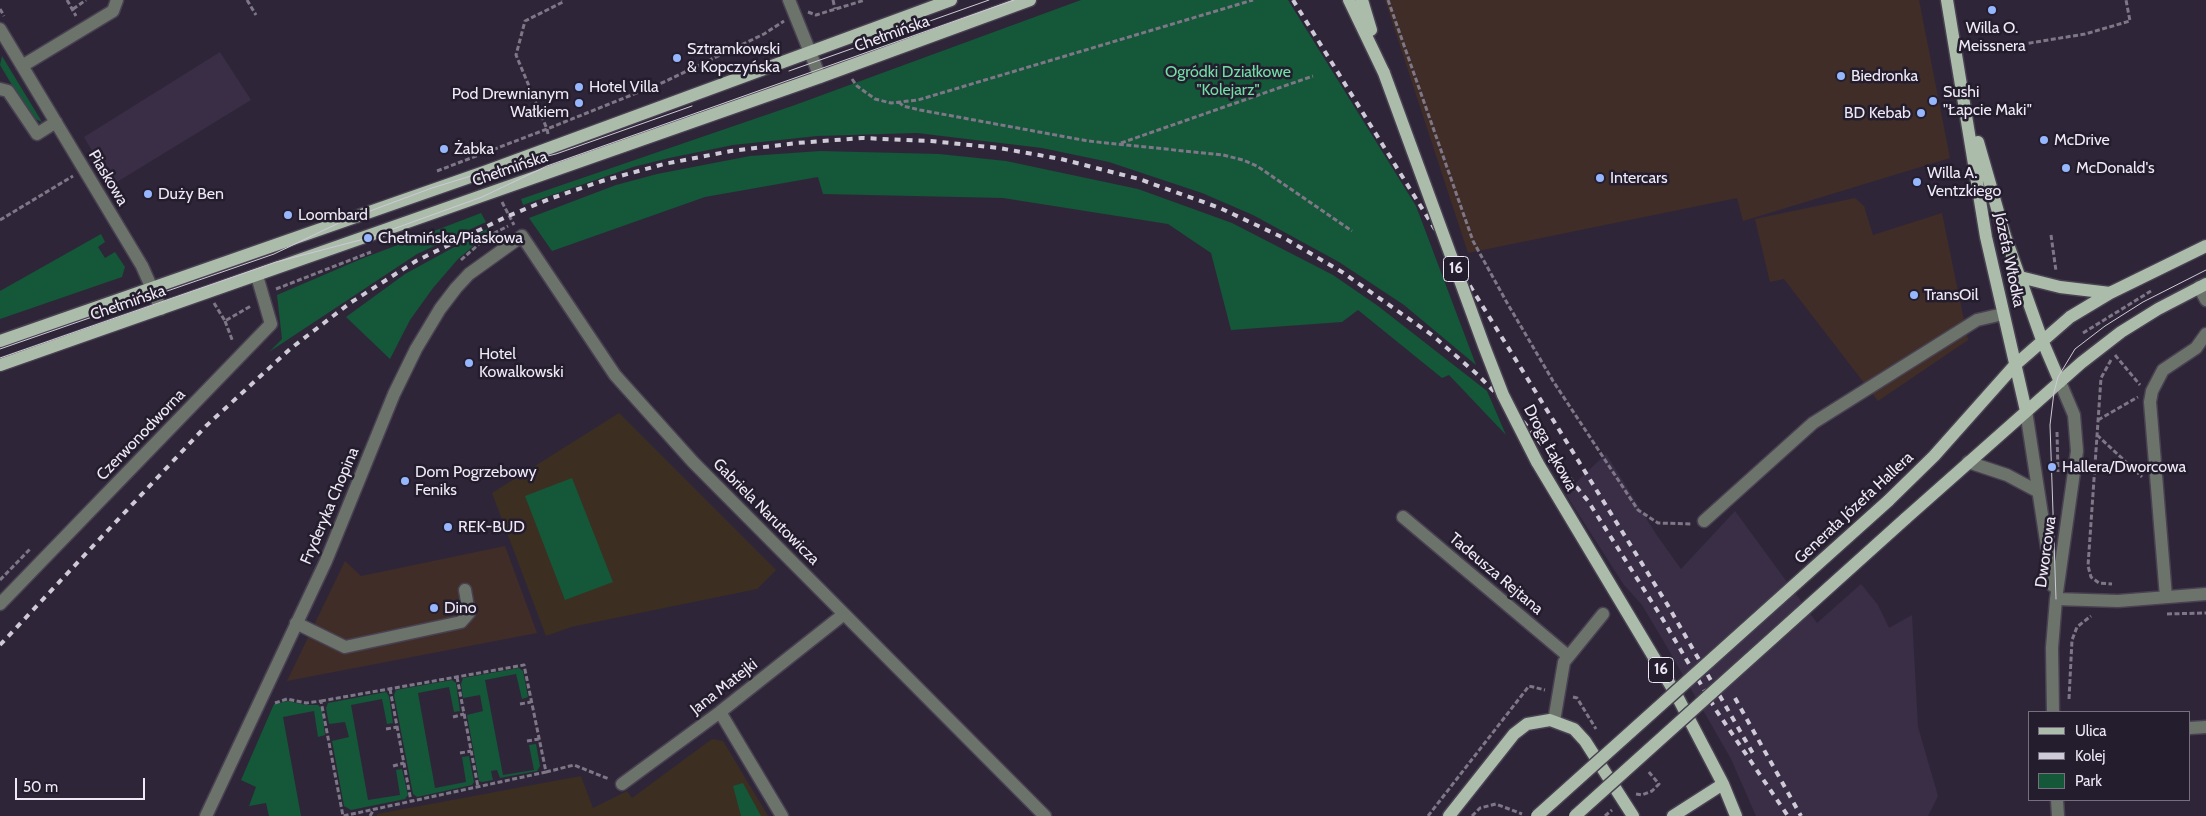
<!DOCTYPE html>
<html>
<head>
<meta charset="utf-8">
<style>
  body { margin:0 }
  #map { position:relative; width:2206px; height:816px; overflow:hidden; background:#2e2638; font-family:Cabin,sans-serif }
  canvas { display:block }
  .legend { position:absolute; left:2028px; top:711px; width:162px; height:90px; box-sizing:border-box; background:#241d2e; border:1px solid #756f7e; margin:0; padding:6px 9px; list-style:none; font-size:15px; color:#eee9f5 }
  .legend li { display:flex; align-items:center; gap:10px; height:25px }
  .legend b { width:25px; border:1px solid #756f7e }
  .scale { position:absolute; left:15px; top:778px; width:130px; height:22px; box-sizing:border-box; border:2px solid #eee9f5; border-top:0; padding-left:6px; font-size:15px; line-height:18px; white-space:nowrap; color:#eee9f5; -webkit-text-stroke:4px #241d2e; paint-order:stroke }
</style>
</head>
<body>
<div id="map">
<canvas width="2206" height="816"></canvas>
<ul class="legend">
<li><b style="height:6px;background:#acbcab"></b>Ulica</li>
<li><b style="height:6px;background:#cfcad7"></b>Kolej</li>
<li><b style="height:14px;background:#145739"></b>Park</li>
</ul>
<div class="scale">50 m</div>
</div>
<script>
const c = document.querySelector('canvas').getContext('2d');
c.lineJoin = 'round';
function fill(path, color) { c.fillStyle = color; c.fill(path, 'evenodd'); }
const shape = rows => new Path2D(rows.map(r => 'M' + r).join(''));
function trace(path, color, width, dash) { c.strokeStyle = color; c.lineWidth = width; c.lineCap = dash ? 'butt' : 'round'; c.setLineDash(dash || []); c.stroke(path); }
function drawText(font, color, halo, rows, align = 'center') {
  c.font = font + ' Cabin,sans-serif'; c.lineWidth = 5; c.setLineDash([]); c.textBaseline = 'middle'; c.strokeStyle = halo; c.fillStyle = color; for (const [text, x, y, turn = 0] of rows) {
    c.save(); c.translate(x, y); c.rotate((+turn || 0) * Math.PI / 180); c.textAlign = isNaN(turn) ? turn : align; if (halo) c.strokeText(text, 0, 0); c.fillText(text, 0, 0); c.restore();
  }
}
const commercial = shape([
  [1385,0,1919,0,1950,158,1743,221,1737,198,1468,253],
  [1855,198,1864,206,1873,235,1942,213,1968,340,1878,401,1784,279,1770,282,1755,219],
  [505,546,537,633,287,681,345,561,361,576]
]);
const built = shape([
  [220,52,251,100,112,185,84,137],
  [1606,454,1656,534,1681,569,1735,511,1817,623,1861,584,1878,605,1889,628,1912,615,1918,727,1938,796,1928,816,1756,816,1731,759,1664,642,1642,605,1624,585,1565,493]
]);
const education = shape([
  [619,413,776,570,757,589,571,627,546,636,492,493],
  [712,739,723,741,768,816,377,816,377,814,581,776,593,808,627,791,632,798]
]);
const green = shape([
  [1081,0,1288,0,1416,206,1476,365,1404,305,1339,262,1253,215,1202,193,1109,162,1042,148,917,133,817,136,733,145,669,158,633,167,523,205,521,199,795,105],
  [2,56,42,122,31,117,0,65],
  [820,151,939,154,1006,161,1138,189,1232,223,1333,275,1378,306,1487,391,1506,435,1449,375,1442,378,1358,310,1342,322,1231,330,1211,253,1168,224,1003,198,823,194,818,177,705,197,552,251,529,218,616,185,657,174,750,156],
  [481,213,486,222,417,254,269,352,282,339,277,295,361,259],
  [489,228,490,232,458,259,433,288,410,320,390,359,346,317,405,274],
  [101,234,105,242,98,247,105,258,115,252,125,267,122,277,0,319,0,291],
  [572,478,613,582,565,600,525,496],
  [519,668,523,671,528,697,522,699,516,674,485,680,503,775,534,770,529,745,536,744,540,766,537,771,500,778,497,770,491,771,493,780,482,782,479,781,467,715,483,711,480,695,463,698,461,684,463,678],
  [452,680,456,683,460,711,454,712,449,687,418,693,435,788,466,782,462,757,469,756,474,782,472,785,417,797,413,794,394,695,396,690],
  [386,692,389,696,393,723,387,724,382,699,351,705,368,800,400,795,396,770,402,769,408,795,405,799,351,810,344,806,332,741,349,737,345,722,329,724,326,708,328,703],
  [288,701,306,705,318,705,322,709,325,735,318,737,314,711,283,717,301,816,269,816,266,803,249,806,256,787,241,780,274,704],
  [743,783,761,816,741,816,733,786]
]);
const path = shape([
  [67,0,76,16],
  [247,0,256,15],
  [833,0,835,9],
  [1388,0,1473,241,1506,301,1553,381,1638,510,1658,523,1691,524],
  [0,9,4,16],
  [73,9,86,0],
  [808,12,816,15,865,0],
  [1999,48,2085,34,2130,21,2126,0],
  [852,79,857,86,875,99,891,103,918,100,1253,0],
  [899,102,903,106,920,110,1088,141,1223,155,1243,160,1257,166,1352,231],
  [548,134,547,129,664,82,764,34,784,21],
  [1121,143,1313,76],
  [437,171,547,129,516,55,525,21,563,2,562,0],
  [502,202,514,225],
  [0,220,73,176],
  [2051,235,2056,271],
  [487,237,508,226],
  [461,260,487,237,489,240],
  [276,289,371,252],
  [214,303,225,321,251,306],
  [225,321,233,342],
  [2083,333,2151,291],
  [2115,355,2140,385],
  [2111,360,2101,378,2088,566,2091,577,2099,583,2112,584],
  [2098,420,2138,397],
  [2057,432,2058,472],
  [2097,435,2142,477],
  [0,580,31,548],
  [2167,614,2206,613],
  [457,677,478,787],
  [390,689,411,801],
  [1573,697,1577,698,1596,729],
  [2069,699,2072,640,2077,627,2091,616],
  [321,701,524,665,546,772,343,816],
  [275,703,287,699,306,703,321,701,343,816],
  [520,704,531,702],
  [453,717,464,714],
  [386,729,397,727],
  [527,741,539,739],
  [460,753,471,751],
  [393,766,404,763],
  [546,772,574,765,609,779],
  [1636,794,1642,795,1652,791,1659,784,1648,771],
  [370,816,374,809],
  [1428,816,1529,686,1545,690],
  [1472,816,1480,808,1496,804,1522,814],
  [1605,816,1612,810]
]);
const minor = shape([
  [789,0,820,77],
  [0,29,142,266,161,309],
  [22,66,113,11,117,0],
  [0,89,8,91,37,134,56,122],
  [2199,287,2206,300],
  [2026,411,2053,586],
  [1968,462,2007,475,2037,491],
  [1403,517,1568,656],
  [1704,521,1813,423,1977,320,2003,314],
  [2166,597,2150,402,2152,391,2163,370,2196,348,2206,334],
  [2056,599,2118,601,2206,594],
  [0,604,271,324,257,276],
  [296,623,345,647,461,622,469,613,465,590],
  [720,712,782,816],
  [2053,712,2052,648,2056,599,2077,451,2074,415,2060,382],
  [1554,721,1564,662,1603,614],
  [2190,728,2206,727],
  [622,784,720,712,844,614],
  [2057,800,2058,816],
  [206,816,326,561,394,394,416,349,440,309,456,288,469,274,522,236,615,375,693,462,1045,816]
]);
const major = shape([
  [1349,0,1384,73],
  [1362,0,1371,30],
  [1947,0,1986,237,2026,411],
  [1978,142,2005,236,2042,340,2060,382],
  [2020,277,2060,287,2110,293],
  [0,341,487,171,951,0],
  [0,365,820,77,1030,0],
  [1537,462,1677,696,1723,784,1736,816],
  [1888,501,1934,456,2015,365,2070,317,2110,293,2206,246],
  [1905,519,2081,363,2121,332,2158,309,2206,284],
  [1449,816,1514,734,1527,724,1550,720,1574,729,1585,741,1633,816],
  [1673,816,1723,784]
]);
const tram = shape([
  [789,71,989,0],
  [0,349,274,254,343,221,432,188,487,171,556,154,692,106],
  [0,358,276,262,368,238,482,197,547,166,1014,0],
  [2056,599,2050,425,2054,392,2058,377,2075,349,2105,326,2143,302,2206,270]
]);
const rail = shape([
  [1293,0,1667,604,1755,757],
  [0,645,206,426,290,349,350,303,416,261,508,216,552,198,602,181,664,164,731,151,797,143,862,138,931,141,999,148,1061,159,1139,179,1220,208,1286,239,1342,272,1432,335,1478,375,1521,419,1588,501,1662,618,1716,710,1788,816],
  [1735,698,1801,816]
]);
const majorBridge = shape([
  [1384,73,1484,346,1503,395,1537,462],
  [1537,816,1888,501],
  [1575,816,1905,519]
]);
const markers = [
  [1992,10,5,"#96b6fd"],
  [677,58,5,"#96b6fd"],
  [1841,76,5,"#96b6fd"],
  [579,87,5,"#96b6fd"],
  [1933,101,5,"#96b6fd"],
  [579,103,5,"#96b6fd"],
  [1921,113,5,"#96b6fd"],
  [2044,140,5,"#96b6fd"],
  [444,149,5,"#96b6fd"],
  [2066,168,5,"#96b6fd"],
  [1600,178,5,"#96b6fd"],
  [1917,182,5,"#96b6fd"],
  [148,194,5,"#96b6fd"],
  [288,215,5,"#96b6fd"],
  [368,238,5,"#96b6fd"],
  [1914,295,5,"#96b6fd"],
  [469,363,5,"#96b6fd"],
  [2052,467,5,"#96b6fd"],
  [405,481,5,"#96b6fd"],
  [448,527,5,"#96b6fd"],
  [434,608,5,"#96b6fd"]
];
const shields = [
  [1456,269,25],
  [1661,670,25]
];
const shieldNames = [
  ["16",1456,269],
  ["16",1661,670]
];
const poiNames = [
  ["Willa O.",1992,28,"center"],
  ["Meissnera",1992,46,"center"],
  ["Sztramkowski",687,49],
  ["& Kopczyńska",687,67],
  ["Biedronka",1851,76],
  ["Hotel Villa",589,87],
  ["Sushi",1943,92],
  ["\"Łapcie Maki\"",1943,110],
  ["Pod Drewnianym",569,94,"right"],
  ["Wałkiem",569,112,"right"],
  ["BD Kebab",1911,113,"right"],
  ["McDrive",2054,140],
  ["Żabka",454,149],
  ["McDonald's",2076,168],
  ["Willa A.",1927,173],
  ["Ventzkiego",1927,191],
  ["Intercars",1610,178],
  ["Duży Ben",158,194],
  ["Loombard",298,215],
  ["Chełmińska/Piaskowa",378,238],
  ["TransOil",1924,295],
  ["Hotel",479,354],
  ["Kowalkowski",479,372],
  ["Hallera/Dworcowa",2062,467],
  ["Dom Pogrzebowy",415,472],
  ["Feniks",415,490],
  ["REK-BUD",458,527],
  ["Dino",444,608]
];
const streetNames = [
  ["Chełmińska",892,34,-20],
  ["Chełmińska",510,169,-19],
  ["Piaskowa",108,178,59],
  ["Józefa Włodka",2009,260,78],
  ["Chełmińska",128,303,-19],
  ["Czerwonodworna",141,435,-46],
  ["Droga Łąkowa",1550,448,62],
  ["Fryderyka Chopina",330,506,-67],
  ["Generała Józefa Hallera",1854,508,-43],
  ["Gabriela Narutowicza",766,512,45],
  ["Dworcowa",2046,552,-82],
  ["Tadeusza Rejtana",1496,574,40],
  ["Jana Matejki",724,687,-38]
];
const parkNames = [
  ["Ogródki Działkowe",1228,72],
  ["\"Kolejarz\"",1228,90]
];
fill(commercial, '#402d27');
fill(built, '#392e46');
fill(education, '#3c2f21');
fill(green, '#145739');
trace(minor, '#494152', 15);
trace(major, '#494152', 15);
trace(path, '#7e7787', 3, [5, 2.5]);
trace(minor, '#6b736b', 12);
trace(major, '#acbcab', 12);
trace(tram, '#cfcad7', 1);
trace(rail, '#cfcad7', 4, [6, 6]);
trace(majorBridge, '#494152', 15, []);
trace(majorBridge, '#acbcab', 12);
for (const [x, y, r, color] of markers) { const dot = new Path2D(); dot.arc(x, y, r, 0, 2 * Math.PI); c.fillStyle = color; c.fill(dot); trace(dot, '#241d2e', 2); }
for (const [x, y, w] of shields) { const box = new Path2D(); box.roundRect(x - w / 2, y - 12.5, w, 25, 4); c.fillStyle = '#241d2e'; c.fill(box); trace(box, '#eee9f5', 1); }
drawText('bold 15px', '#eee9f5', null, shieldNames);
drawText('16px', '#eee9f5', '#241d2e', poiNames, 'left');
drawText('16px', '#eee9f5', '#241d2e', streetNames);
drawText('16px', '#70dea5', '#241d2e', parkNames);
</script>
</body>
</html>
